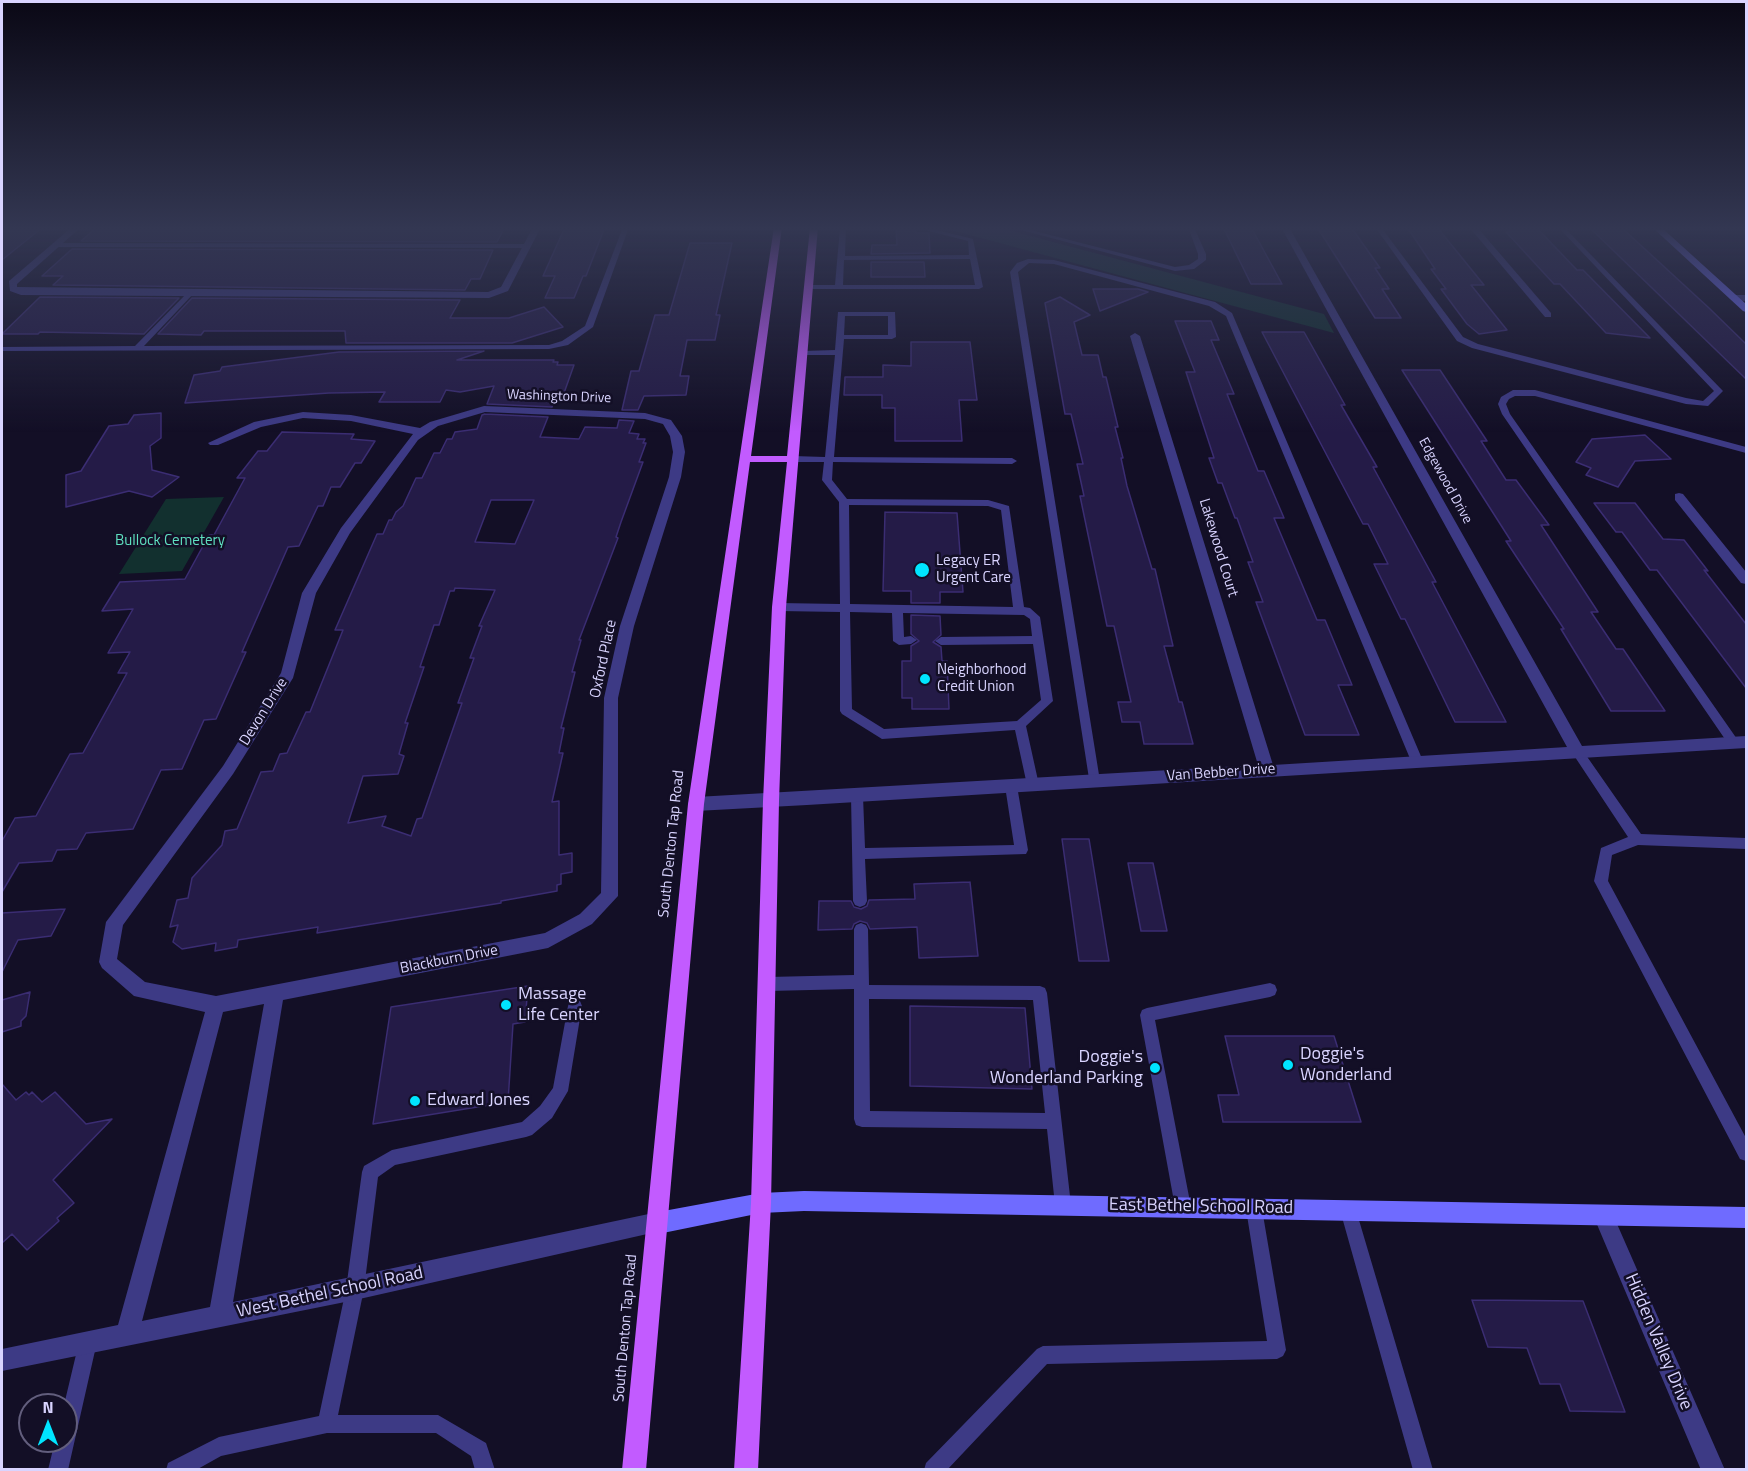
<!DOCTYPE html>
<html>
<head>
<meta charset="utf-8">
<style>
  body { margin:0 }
  #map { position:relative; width:1748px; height:1471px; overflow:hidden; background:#130f26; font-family:"Titillium Web",sans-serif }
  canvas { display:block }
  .frame { position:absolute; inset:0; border:3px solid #d9d4ff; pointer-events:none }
  .north { position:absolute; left:18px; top:1393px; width:60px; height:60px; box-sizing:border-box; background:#130f26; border:2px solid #625e7d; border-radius:50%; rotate:0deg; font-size:16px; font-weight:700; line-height:24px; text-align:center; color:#d9d4ff }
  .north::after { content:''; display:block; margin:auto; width:21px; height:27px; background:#00e5ff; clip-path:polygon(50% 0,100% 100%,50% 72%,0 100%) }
</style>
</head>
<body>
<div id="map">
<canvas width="1748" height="1471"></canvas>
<div class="frame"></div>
<div class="north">N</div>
</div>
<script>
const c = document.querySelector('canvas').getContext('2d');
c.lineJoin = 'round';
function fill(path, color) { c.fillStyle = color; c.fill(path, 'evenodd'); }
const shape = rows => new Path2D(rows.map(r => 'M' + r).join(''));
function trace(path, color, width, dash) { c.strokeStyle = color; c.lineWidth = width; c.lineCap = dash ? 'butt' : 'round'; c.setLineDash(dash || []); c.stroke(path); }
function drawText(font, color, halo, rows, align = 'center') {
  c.font = font + ' "Titillium Web",sans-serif'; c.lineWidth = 5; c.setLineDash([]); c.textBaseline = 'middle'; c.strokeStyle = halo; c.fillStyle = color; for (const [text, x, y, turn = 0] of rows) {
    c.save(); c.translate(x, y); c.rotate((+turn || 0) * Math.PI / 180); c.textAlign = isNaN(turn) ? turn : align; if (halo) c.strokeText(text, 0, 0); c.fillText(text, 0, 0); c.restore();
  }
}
const green = shape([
  [940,227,997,227,1324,314,1334,333],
  [224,497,182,571,119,574,166,499]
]);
const building = shape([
  [2,227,43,227,2,260,2,227],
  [97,227,505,227,497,242,81,241,97,227],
  [565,227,605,227,586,276,583,276,574,298,545,298,555,276,543,276,565,227],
  [1223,227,1251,227,1282,284,1251,284,1223,227],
  [1317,227,1351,227,1380,268,1375,268,1389,289,1382,289,1401,318,1375,318,1317,227],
  [1407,227,1437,227,1484,285,1471,285,1507,330,1479,334,1467,324,1441,289,1446,289,1431,269,1435,269,1407,227],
  [1506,227,1536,227,1577,270,1583,270,1650,338,1606,333,1560,284,1554,284,1506,232,1511,232,1506,227],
  [1589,227,1621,227,1709,308,1746,344,1746,379,1589,227],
  [896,229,915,229,916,233,929,233,930,253,871,254,872,245,897,245,896,229],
  [690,243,732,243,716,315,720,315,715,340,687,340,680,376,689,376,686,395,644,396,638,410,622,410,631,371,639,371,655,315,669,315,690,243],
  [72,249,493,250,480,279,471,279,465,290,53,285,63,276,42,276,72,249],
  [871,262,924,262,925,277,871,277,871,262],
  [1093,289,1138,289,1148,292,1100,311,1093,289],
  [40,297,179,298,144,334,40,332,38,334,2,334,40,297],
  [1060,297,1090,315,1074,322,1082,355,1098,355,1103,377,1106,377,1118,427,1115,427,1123,458,1121,458,1127,486,1152,569,1155,569,1173,646,1164,646,1179,702,1182,702,1193,744,1144,744,1140,722,1122,722,1118,702,1131,702,1114,626,1107,626,1080,496,1084,496,1077,464,1083,464,1071,414,1065,414,1045,303,1060,297],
  [192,298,460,300,450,318,509,318,544,307,563,327,512,343,346,343,345,331,204,331,201,335,158,334,192,298],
  [1175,321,1211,321,1219,340,1211,340,1234,394,1227,394,1258,471,1264,471,1284,518,1274,518,1317,620,1325,620,1352,685,1338,685,1359,735,1305,735,1256,602,1263,602,1248,562,1253,562,1237,518,1235,518,1222,483,1218,483,1209,458,1214,458,1186,372,1195,372,1175,321],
  [1262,332,1304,332,1345,405,1341,405,1377,467,1373,467,1436,582,1432,582,1506,722,1455,722,1405,619,1401,619,1374,564,1388,564,1368,524,1363,524,1262,332],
  [911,342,970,342,977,400,959,400,962,441,895,441,895,408,882,408,882,395,844,395,845,377,883,377,883,365,911,366,911,342],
  [484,351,457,360,554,360,553,362,558,362,557,365,574,365,564,393,557,393,552,407,487,404,494,386,460,392,446,390,440,402,379,402,385,392,329,393,185,403,194,375,220,371,222,367,339,352,484,351],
  [1402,370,1440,370,1487,441,1481,441,1506,480,1516,480,1549,525,1541,525,1598,612,1591,612,1616,649,1623,649,1665,711,1611,711,1561,629,1564,629,1506,541,1511,541,1402,370],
  [161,413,161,438,150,446,152,470,179,477,152,497,129,491,66,507,66,475,81,471,109,426,128,424,134,415,161,413],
  [485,414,548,417,540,437,579,439,585,427,617,428,619,420,634,421,629,433,639,434,637,439,645,439,643,443,646,443,639,462,643,462,621,522,616,537,618,538,579,640,581,640,572,672,575,672,561,728,564,728,559,753,563,753,552,802,559,801,559,855,572,853,572,872,561,874,561,884,557,885,557,891,501,901,501,903,317,933,318,927,238,940,237,947,215,951,216,943,182,949,173,942,178,925,170,927,177,900,188,898,192,878,222,845,225,831,237,829,261,772,273,771,280,754,287,753,306,712,310,712,343,630,335,630,377,534,383,534,389,520,392,520,396,512,403,506,416,478,422,478,434,453,440,453,447,439,452,439,455,432,477,429,482,415,485,414],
  [491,500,534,500,515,544,475,542,491,500],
  [455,588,495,590,479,626,482,626,470,658,474,658,458,703,462,703,422,818,417,819,411,836,382,826,386,816,348,823,363,776,398,774,404,756,399,754,408,723,405,723,424,667,420,667,434,625,439,625,450,591,454,591,455,588],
  [282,432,354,434,351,439,375,441,361,463,355,463,340,487,331,487,323,506,318,506,299,546,288,547,242,652,246,652,216,719,204,720,182,769,161,770,133,829,86,833,77,849,57,850,52,861,19,863,2,892,2,841,15,818,36,816,70,754,83,753,127,673,118,673,130,652,108,653,133,609,102,611,120,582,185,579,209,535,214,535,245,478,237,478,258,451,267,451,282,432],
  [1645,435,1671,459,1635,461,1618,487,1586,475,1591,468,1576,462,1592,439,1645,435],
  [1594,503,1635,503,1663,539,1684,540,1708,571,1704,570,1746,624,1746,688,1657,570,1650,570,1622,532,1616,532,1594,503],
  [885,512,957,513,963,592,940,592,940,603,911,603,911,591,883,591,885,512],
  [911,615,940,616,941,635,933,642,941,647,942,661,947,661,949,709,912,709,912,698,902,698,902,661,911,661,911,646,919,641,911,634,911,615],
  [1062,839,1089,839,1109,961,1079,961,1062,839],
  [1128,863,1153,863,1167,931,1141,931,1128,863],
  [970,882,978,956,919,958,917,927,870,929,867,923,860,921,854,924,852,929,818,930,819,901,851,901,854,907,861,909,867,906,869,900,915,899,914,884,970,882],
  [65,909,51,936,18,940,2,972,2,913,65,909],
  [528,986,525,1022,513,1024,508,1102,373,1124,391,1007,528,986],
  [30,992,26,1016,21,1021,21,1026,2,1032,2,1000,30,992],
  [910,1006,1025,1008,1032,1089,910,1086,910,1006],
  [1225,1036,1334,1036,1361,1122,1223,1122,1218,1095,1239,1095,1225,1036],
  [2,1084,16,1100,26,1092,29,1095,32,1092,42,1102,55,1092,86,1124,112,1119,53,1180,74,1203,57,1218,59,1221,27,1250,12,1234,2,1243,2,1084],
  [1472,1300,1583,1301,1625,1412,1570,1411,1560,1384,1540,1384,1527,1348,1488,1347,1472,1300]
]);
const lane = shape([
  [623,227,629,227,593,327,568,345,549,349,2,351,2,347,135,346,191,289,194,289,194,293,144,346,549,345,562,341,585,326,623,227],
  [840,227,846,227,845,256,969,255,968,241,917,228,916,227,925,227,973,239,983,287,979,289,806,289,805,287,809,285,835,285,840,227],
  [970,259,975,285,843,285,844,260,970,259],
  [1010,227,1019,227,1175,267,1189,265,1198,259,1198,254,1188,227,1194,227,1206,254,1206,260,1194,269,1175,271,1010,227],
  [1375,227,1381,227,1463,337,1478,344,1686,398,1703,401,1714,391,1558,227,1564,227,1723,391,1708,406,1686,404,1472,348,1457,341,1375,227],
  [53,243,527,244,531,246,527,248,56,247,52,245,53,243],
  [1028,259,1054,260,1215,302,1232,313,1423,761,1421,764,1417,766,1413,764,1411,761,1226,316,1209,306,1054,264,1029,263,1018,272,1100,781,1098,785,1090,785,1010,272,1017,263,1028,259],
  [838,312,895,312,896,337,892,339,844,339,834,457,1012,458,1017,461,1012,464,833,462,832,480,847,499,988,500,1009,506,1024,607,1030,608,1040,617,1053,701,1026,726,1039,785,1037,789,1033,790,1029,789,1027,785,1015,730,882,739,842,714,840,711,840,612,779,611,774,607,779,603,840,604,839,502,822,480,824,462,793,462,788,459,793,456,825,457,835,355,803,355,799,353,803,351,835,350,838,312],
  [845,316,888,316,888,335,844,335,845,316],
  [849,505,988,506,1001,510,1013,607,850,604,849,505],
  [850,612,892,613,893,641,899,645,911,644,917,640,911,636,904,637,903,613,1024,615,1030,619,1032,636,941,637,935,641,941,645,1033,644,1041,700,1017,721,884,729,852,709,850,612],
  [1513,390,1535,390,1746,447,1746,453,1535,396,1515,396,1509,399,1506,404,1510,414,1737,739,1739,742,1737,745,1729,745,1502,414,1498,404,1501,397,1513,390],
  [1577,746,1581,748,1641,834,1746,838,1746,849,1638,845,1612,855,1608,881,1746,1138,1746,1161,1740,1159,1594,881,1601,848,1628,837,1573,754,1571,751,1573,748,1577,746],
  [1011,781,1015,782,1017,786,1028,850,1026,854,865,859,867,901,865,905,860,907,855,905,853,901,851,796,853,792,857,791,861,792,863,796,865,848,1014,845,1005,786,1007,782,1011,781],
  [861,923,866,925,868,929,869,985,1040,986,1045,988,1047,993,1071,1205,1069,1211,1063,1213,1057,1211,1055,1205,1047,1129,862,1127,856,1125,854,1119,854,989,768,991,763,989,761,984,763,979,768,977,854,975,854,929,856,925,861,923],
  [869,999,1033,1000,1045,1113,870,1111,869,999],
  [1270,983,1275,985,1277,990,1275,995,1270,997,1155,1020,1191,1207,1189,1213,1183,1215,1177,1213,1175,1207,1140,1015,1142,1010,1147,1008,1270,983],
  [575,999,580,1001,582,1006,568,1091,552,1118,532,1135,526,1137,395,1165,378,1177,364,1289,338,1415,438,1415,486,1443,495,1470,475,1470,471,1456,436,1433,327,1433,221,1456,196,1470,166,1470,168,1463,219,1437,319,1416,346,1289,362,1172,364,1166,392,1150,522,1122,540,1106,553,1088,568,1006,570,1001,575,999],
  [1254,1201,1260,1203,1262,1209,1286,1350,1283,1356,1277,1359,1047,1364,947,1470,924,1470,926,1463,1037,1349,1043,1346,1267,1341,1246,1209,1248,1203,1254,1201],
  [1348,1202,1354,1204,1356,1210,1433,1470,1413,1470,1340,1210,1342,1204,1348,1202],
  [88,1333,94,1336,97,1342,68,1470,48,1470,55,1441,66,1441,66,1405,64,1405,79,1342,82,1336,88,1333]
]);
const street = shape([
  [72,227,81,227,17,284,17,287,488,292,501,287,533,227,541,227,508,291,489,298,21,295,10,291,9,281,72,227],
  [1281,227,1289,227,1582,746,1746,736,1746,748,807,805,696,811,690,809,688,804,690,799,696,797,1258,765,1130,336,1135,333,1140,336,1273,765,1567,747,1281,227],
  [1469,227,1477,227,1551,313,1551,317,1545,317,1469,227],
  [1735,295,1746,295,1746,301,1732,300,1732,296,1735,295],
  [484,406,645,413,671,420,682,436,685,452,681,477,634,626,618,698,618,896,592,924,548,948,283,1000,233,1302,658,1212,665,1216,669,1223,665,1230,355,1300,2,1371,2,1349,118,1325,205,1012,134,996,102,968,99,962,106,922,223,766,281,673,302,593,341,528,413,434,351,421,303,418,261,427,218,445,210,445,208,443,254,422,303,412,351,415,420,428,430,422,484,406],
  [485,412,645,419,663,424,670,436,673,452,669,477,620,626,604,698,601,893,580,914,545,933,216,996,145,982,117,959,123,925,233,774,293,678,316,593,350,533,418,440,438,426,485,412],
  [264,1004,210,1307,142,1321,223,1012,264,1004],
  [1679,493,1683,494,1746,572,1746,584,1741,583,1675,500,1675,494,1679,493],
  [1603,1205,1610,1208,1725,1470,1701,1470,1593,1215,1596,1208,1603,1205]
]);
const secondary = shape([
  [1652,227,1661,227,1746,304,1746,312,1743,311,1652,227],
  [804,1191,1746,1207,1746,1228,804,1211,761,1213,658,1234,651,1230,647,1223,651,1216,658,1212,761,1193,804,1191]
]);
const primary = shape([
  [774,227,782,227,751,456,787,456,810,227,818,227,786,607,779,801,771,1203,758,1470,734,1470,751,1203,763,801,772,607,787,462,750,462,704,804,646,1470,622,1470,688,804,774,227]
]);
const markers = [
  [922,570,8,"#00e5ff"],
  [925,679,6,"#00e5ff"],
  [506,1005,6,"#00e5ff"],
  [1288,1065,6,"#00e5ff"],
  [1155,1068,6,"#00e5ff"],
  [415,1101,6,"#00e5ff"]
];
const farStreetnames = [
  ["Washington Drive",559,397,2],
  ["Edgewood Drive",1445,481,61]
];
const parkNames = [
  ["Bullock Cemetery",170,541]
];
const streetNames = [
  ["Lakewood Court",1218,548,73],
  ["Oxford Place",604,659,-78],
  ["Devon Drive",264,712,-58],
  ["Van Bebber Drive",1221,773,-4],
  ["South Denton Tap Road",672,844,-84],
  ["Blackburn Drive",449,960,-11],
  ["South Denton Tap Road",626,1328,-85]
];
const poiNames = [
  ["Legacy ER",936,561],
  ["Urgent Care",936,578],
  ["Neighborhood",937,670],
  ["Credit Union",937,687]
];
const nearPoinames = [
  ["Massage",518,995],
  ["Life Center",518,1016],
  ["Doggie's",1300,1055],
  ["Wonderland",1300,1076],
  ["Doggie's",1143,1058,"right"],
  ["Wonderland Parking",1143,1079,"right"],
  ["Edward Jones",427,1101]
];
const nearStreetnames = [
  ["East Bethel School Road",1201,1207,1],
  ["West Bethel School Road",330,1293,-12],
  ["Hidden Valley Drive",1658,1342,67]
];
fill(green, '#12302f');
fill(building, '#241b47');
trace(building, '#3b2d73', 1.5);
fill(lane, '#3d3a85');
fill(street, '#3d3a85');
fill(secondary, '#6f6bff');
fill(primary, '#c25bff');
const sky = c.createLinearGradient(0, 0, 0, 432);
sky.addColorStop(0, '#0a0815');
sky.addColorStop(0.53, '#333752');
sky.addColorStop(1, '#33375200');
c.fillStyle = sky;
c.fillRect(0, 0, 1748, 432);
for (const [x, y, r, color] of markers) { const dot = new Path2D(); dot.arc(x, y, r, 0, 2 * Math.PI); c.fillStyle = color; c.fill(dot); trace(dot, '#130f26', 2); }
drawText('14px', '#d9d4ff', '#130f26', farStreetnames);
drawText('15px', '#5fe0c0', '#130f26', parkNames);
drawText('15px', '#d9d4ff', '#130f26', streetNames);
drawText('15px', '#d9d4ff', '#130f26', poiNames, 'left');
drawText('18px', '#d9d4ff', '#130f26', nearPoinames, 'left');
drawText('18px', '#d9d4ff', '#130f26', nearStreetnames);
</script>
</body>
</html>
